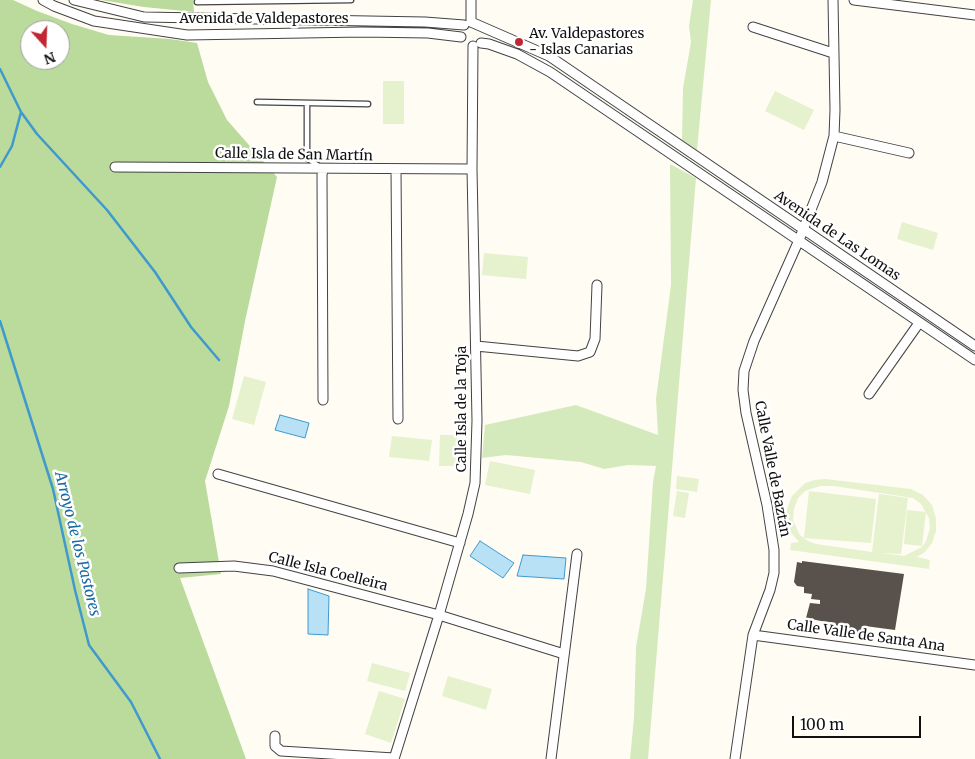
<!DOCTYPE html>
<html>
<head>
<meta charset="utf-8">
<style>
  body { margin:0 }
  #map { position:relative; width:975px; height:759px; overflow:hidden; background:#fffcf4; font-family:Merriweather,serif }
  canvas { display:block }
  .north { position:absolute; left:20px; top:20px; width:50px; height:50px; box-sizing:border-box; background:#fff; border:1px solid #9f9f9f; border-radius:50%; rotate:160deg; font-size:14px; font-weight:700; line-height:20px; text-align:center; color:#101010 }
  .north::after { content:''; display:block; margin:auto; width:18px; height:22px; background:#c12733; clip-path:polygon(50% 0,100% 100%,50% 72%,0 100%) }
  .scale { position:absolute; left:792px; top:716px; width:129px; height:22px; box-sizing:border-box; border:2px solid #101010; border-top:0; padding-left:6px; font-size:15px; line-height:18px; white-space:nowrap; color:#101010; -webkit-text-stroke:4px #fff; paint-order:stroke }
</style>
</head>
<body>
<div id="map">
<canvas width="975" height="759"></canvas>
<div class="north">N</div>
<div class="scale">100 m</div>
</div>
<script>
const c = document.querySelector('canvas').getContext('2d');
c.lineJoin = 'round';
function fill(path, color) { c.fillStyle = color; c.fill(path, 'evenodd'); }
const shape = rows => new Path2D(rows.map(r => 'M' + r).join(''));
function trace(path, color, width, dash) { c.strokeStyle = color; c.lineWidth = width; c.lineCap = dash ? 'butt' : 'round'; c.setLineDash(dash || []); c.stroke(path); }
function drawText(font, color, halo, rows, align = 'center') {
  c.font = font + ' Merriweather,serif'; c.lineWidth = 5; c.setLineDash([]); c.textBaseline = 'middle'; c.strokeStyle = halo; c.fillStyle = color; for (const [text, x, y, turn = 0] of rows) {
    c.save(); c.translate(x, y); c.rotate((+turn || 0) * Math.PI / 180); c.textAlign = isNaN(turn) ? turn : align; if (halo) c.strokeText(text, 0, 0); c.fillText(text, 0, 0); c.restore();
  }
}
const green = shape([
  [693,0,711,0,697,150,682,140,683,88,691,42,689,26],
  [670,164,696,178,648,759,630,759,634,718,636,647,646,589,653,482,656,466,628,465,604,469,581,462,506,455,482,458,485,425,576,405,658,435,656,399,671,285]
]);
const forest = shape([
  [0,0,13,0,37,11,72,24,109,35,170,39,197,43,208,82,227,120,277,177,245,321,229,406,205,481,221,574,180,578,246,759,0,759],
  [30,30,60,30,60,60,30,60],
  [101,0,193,0,194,12,144,7]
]);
const pitch = shape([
  [383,81,404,81,404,124,383,124],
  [775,91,814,110,804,130,765,111],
  [902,222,938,233,933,250,897,239],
  [484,253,528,257,526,279,482,275],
  [244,376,266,382,254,425,232,419],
  [440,435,458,435,458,466,439,466],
  [392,436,432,440,429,461,389,457],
  [490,461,535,470,530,494,485,485],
  [677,476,699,479,697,492,676,489],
  [825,479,911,489,923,495,932,505,936,518,936,531,932,543,925,552,917,557,930,560,929,569,790,550,791,543,799,542,792,534,787,522,787,509,792,496,805,483,815,480],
  [820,486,834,486,913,498,921,504,929,518,930,528,926,541,922,547,904,556,880,553,901,554,908,498,879,494,872,552,816,544,808,541,800,535,797,529,793,520,794,509,798,498,805,491],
  [677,491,689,493,685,518,673,516],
  [809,491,876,499,871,543,804,538],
  [907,510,926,512,922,546,904,544],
  [372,663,410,673,405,691,367,681],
  [448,676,492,689,486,710,442,696],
  [379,691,405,699,391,743,365,734]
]);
const water = shape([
  [280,415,309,423,305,438,275,430,280,415],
  [480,541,514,563,503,578,470,556,480,541],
  [523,555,566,558,564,579,517,576,523,555],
  [308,589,329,596,328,635,308,634,308,589]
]);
const stream = shape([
  [0,69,21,112,12,146,0,167],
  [21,112,37,134,107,210,155,272,191,327,219,360],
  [0,321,53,489,75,590,89,645,131,702,160,759]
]);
const building = shape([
  [802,561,904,574,895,630,865,626,862,636,834,633,836,624,806,618,810,603,820,604,820,600,811,599,812,594,804,593,804,587,797,586,794,582,797,562,802,563]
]);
const lane = shape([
  [197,2,351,0],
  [257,102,368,104],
  [307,103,307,158,320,167]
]);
const street = shape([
  [43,0,54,6,94,21,187,35,362,32,428,33,461,37],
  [74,0,144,17,425,22,464,25],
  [471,0,471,22],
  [854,0,975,15],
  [471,22,549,56,975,346],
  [753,27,833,53],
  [481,43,489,44,517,54,550,72,975,360],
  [834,136,909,153],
  [115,167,472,169],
  [323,169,322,175,323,400],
  [396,169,398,419],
  [476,346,578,356,590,352,595,339,597,285],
  [869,394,919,323],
  [218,474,460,543],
  [179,568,234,566,273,571,439,615,564,654],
  [753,635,975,665],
  [275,736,275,746,281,751,394,758],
  [394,759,439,615,468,514,475,483,477,421,472,169,473,46],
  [551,759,577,554],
  [735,759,753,635,770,590,774,573,774,550,767,505,746,413,743,390,744,371,754,341,799,240,822,182,834,136,835,110,833,0]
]);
const markers = [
  [519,42,5,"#c12733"]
];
const streetNames = [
  ["Avenida de Valdepastores",264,19],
  ["Calle Isla de San Martín",294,155,1],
  ["Avenida de Las Lomas",837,236,34],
  ["Calle Isla de la Toja",462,409,-90],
  ["Calle Valle de Baztán",772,469,79],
  ["Calle Isla Coelleira",328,572,14],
  ["Calle Valle de Santa Ana",866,636,8]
];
const poiNames = [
  ["Av. Valdepastores",529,34],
  ["- Islas Canarias",529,50]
];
const waterNames = [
  ["Arroyo de los Pastores",77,544,76]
];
fill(green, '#d5eabc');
fill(forest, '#badb9b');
fill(pitch, '#e6f1ce');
fill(water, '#b8e1f6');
trace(water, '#3f99cd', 1);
trace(stream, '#3f99cd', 2.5);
fill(building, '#59514c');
trace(lane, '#434343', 7);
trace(street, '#434343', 11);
trace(lane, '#fff', 4.5);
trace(street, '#fff', 9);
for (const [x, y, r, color] of markers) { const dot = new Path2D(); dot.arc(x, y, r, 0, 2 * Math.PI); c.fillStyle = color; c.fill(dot); trace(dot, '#fff', 2); }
drawText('14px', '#101010', '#fff', streetNames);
drawText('14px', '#101010', '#fff', poiNames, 'left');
drawText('italic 15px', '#186ba3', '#fff', waterNames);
</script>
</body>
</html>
